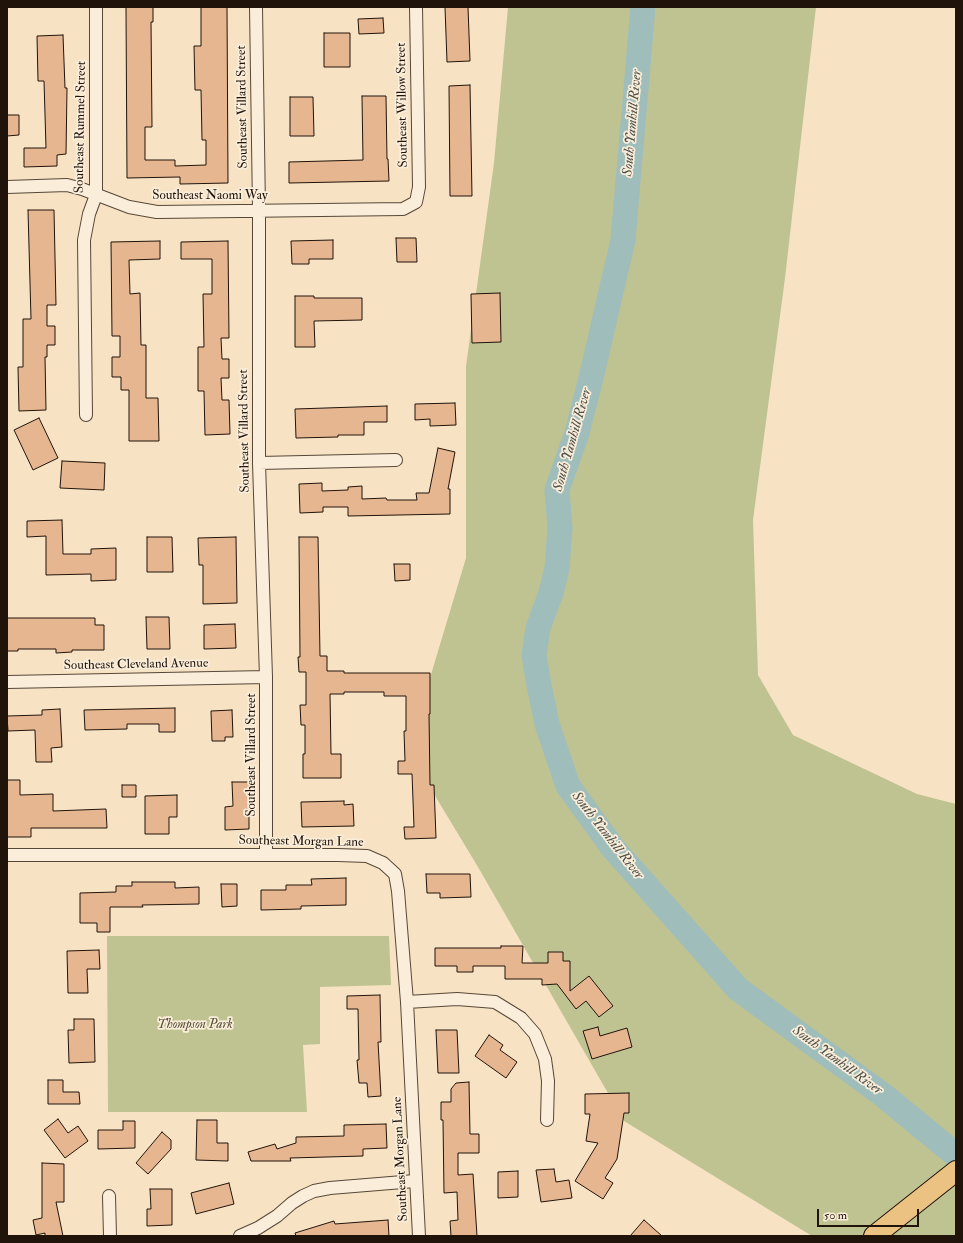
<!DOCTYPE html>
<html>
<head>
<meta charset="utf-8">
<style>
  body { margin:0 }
  #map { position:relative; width:963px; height:1243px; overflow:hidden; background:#f7e3c4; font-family:"IM FELL Double Pica",serif }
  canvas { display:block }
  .frame { position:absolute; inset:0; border:8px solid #20130a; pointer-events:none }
  .scale { position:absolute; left:817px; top:1209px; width:102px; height:18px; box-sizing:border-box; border:2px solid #20130a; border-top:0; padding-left:5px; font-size:12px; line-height:14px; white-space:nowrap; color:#20130a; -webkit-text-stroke:3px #faedd9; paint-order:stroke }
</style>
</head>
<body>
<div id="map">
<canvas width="963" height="1243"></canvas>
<div class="frame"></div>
<div class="scale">50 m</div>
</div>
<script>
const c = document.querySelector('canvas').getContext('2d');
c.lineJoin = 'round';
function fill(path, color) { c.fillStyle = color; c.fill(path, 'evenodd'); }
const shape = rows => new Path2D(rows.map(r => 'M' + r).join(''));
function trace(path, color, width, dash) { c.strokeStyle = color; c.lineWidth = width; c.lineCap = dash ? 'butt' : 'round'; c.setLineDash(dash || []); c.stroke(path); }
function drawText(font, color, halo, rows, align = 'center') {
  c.font = font + ' "IM FELL Double Pica",serif'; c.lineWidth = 3.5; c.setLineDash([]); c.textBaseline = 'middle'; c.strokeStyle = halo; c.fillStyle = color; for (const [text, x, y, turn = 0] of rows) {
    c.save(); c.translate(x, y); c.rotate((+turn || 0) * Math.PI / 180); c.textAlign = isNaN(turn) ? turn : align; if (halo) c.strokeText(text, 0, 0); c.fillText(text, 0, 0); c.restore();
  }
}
const green = shape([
  [508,7,816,7,785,278,753,520,758,675,793,735,917,794,956,804,956,1236,812,1236,624,1121,478,867,408,751,466,558,466,366,494,163],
  [107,936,389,936,391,985,320,987,320,1044,303,1045,307,1112,108,1112]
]);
const river = shape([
  [643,7,623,240,592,374,577,433,557,490,560,528,557,568,551,593,538,628,534,655,539,685,547,724,568,786,613,848,738,989,883,1095,956,1155]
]);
const building = shape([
  [126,7,153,7,153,22,151,22,152,127,145,127,145,160,175,160,175,166,206,165,206,140,202,140,201,90,195,90,194,46,201,46,201,7,227,7,228,183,180,184,180,177,127,178,126,7],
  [445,7,468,7,470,61,447,62,445,7],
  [383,18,384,33,359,34,358,19,383,18],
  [324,33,350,33,350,67,324,67,324,33],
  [63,35,65,88,67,88,66,154,57,155,57,166,24,167,24,148,46,148,44,81,38,81,37,36,63,35],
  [470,85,472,196,450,196,449,86,470,85],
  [362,96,386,96,387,159,388,159,389,181,289,183,289,162,363,160,362,96],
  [290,97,313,97,314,136,290,136,290,97],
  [7,115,19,115,19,135,7,136,7,115],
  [28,210,54,210,56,305,47,305,47,326,55,326,55,345,47,345,47,357,45,357,46,410,19,411,18,367,23,367,23,319,31,319,28,210],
  [396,238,416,238,417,262,397,262,396,238],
  [333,240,333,259,309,259,309,264,292,264,291,241,333,240],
  [160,241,160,259,129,260,130,294,140,293,141,345,146,345,146,398,158,398,159,441,129,441,129,390,121,390,121,377,112,377,112,357,120,357,120,336,112,336,111,242,160,241],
  [228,241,229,338,221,338,222,359,229,359,229,378,221,378,222,400,229,400,230,434,205,435,204,391,198,391,198,347,204,347,203,294,212,294,212,259,181,259,181,242,228,241],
  [500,293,501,342,472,343,471,294,500,293],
  [295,296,314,296,314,298,362,298,362,320,314,321,315,347,295,347,295,296],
  [455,403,456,425,430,426,430,419,415,420,415,404,455,403],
  [387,406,387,422,364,422,364,435,338,435,338,437,296,438,295,409,387,406],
  [39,418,58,458,33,470,14,430,39,418],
  [438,448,455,452,448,489,450,489,450,514,348,516,348,507,323,507,323,512,300,513,299,484,322,483,322,491,348,490,348,487,362,486,362,499,386,498,387,500,417,500,416,493,429,493,438,448],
  [62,461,105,463,104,490,60,488,62,461],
  [62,520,63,554,91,554,91,549,116,548,116,580,91,581,91,574,46,575,46,536,27,537,27,521,62,520],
  [147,537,172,537,173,572,147,572,147,537],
  [236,537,237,603,203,604,203,565,199,565,198,538,236,537],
  [299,537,318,537,320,656,327,656,327,671,344,671,344,673,430,673,430,714,429,714,430,785,434,785,436,838,405,839,404,827,414,827,412,774,398,774,398,761,405,761,404,731,406,731,406,696,384,696,384,692,344,692,344,694,330,694,331,754,341,754,341,778,303,778,303,754,305,754,305,725,301,725,300,705,306,705,306,672,299,672,298,657,300,657,299,537],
  [394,564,410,564,410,580,395,581,394,564],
  [146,617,169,617,170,649,147,649,146,617],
  [7,618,95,618,95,625,104,625,104,650,72,650,72,652,56,653,56,649,18,649,18,651,7,651,7,618],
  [235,624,236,648,204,649,204,625,235,624],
  [175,708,175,732,159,732,159,724,127,724,127,729,85,730,84,710,175,708],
  [60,709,62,747,51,748,52,762,36,762,35,730,8,731,7,716,42,715,42,710,60,709],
  [232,710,233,737,225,737,225,741,212,741,211,711,232,710],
  [7,780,20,780,20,795,53,794,53,811,106,809,107,828,31,828,31,837,7,837,7,780],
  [232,782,249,782,249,829,225,830,225,807,233,806,232,782],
  [122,785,136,785,136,797,122,797,122,785],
  [177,795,177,817,169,817,169,834,145,834,145,796,177,795],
  [344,801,344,805,353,804,354,826,302,827,301,802,344,801],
  [426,874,470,874,471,897,440,898,440,893,427,893,426,874],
  [346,878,346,905,301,906,301,909,261,910,261,890,286,890,286,885,312,885,311,879,346,878],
  [132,882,175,882,175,888,199,887,199,904,142,905,143,907,110,907,110,932,97,932,97,923,80,923,80,893,116,892,116,886,132,886,132,882],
  [221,884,237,884,237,906,222,907,221,884],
  [501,946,523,946,522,963,548,963,548,952,563,952,563,961,570,961,570,991,589,976,613,1006,599,1017,586,1001,576,1009,557,984,542,985,542,979,505,979,505,966,473,966,473,972,457,972,457,966,435,966,435,948,501,948,501,946],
  [99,950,100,969,87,969,88,993,68,993,67,951,99,950],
  [380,995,381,1042,378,1042,381,1096,368,1097,367,1083,359,1083,357,1060,359,1060,358,1009,347,1009,347,996,380,995],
  [74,1019,94,1019,95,1062,69,1063,68,1030,74,1030,74,1019],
  [598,1027,600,1036,627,1028,632,1047,592,1059,583,1031,598,1027],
  [436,1030,457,1030,459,1073,438,1073,436,1030],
  [489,1035,503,1045,500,1050,517,1062,506,1078,475,1056,489,1035],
  [48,1080,63,1080,63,1092,79,1092,80,1104,48,1104,48,1080],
  [469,1082,470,1134,479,1134,479,1153,458,1153,458,1175,473,1174,477,1236,451,1236,450,1221,458,1220,457,1192,444,1193,443,1120,441,1120,441,1102,451,1102,451,1089,456,1083,469,1082],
  [629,1093,629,1113,624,1113,617,1159,605,1178,613,1183,603,1199,575,1181,598,1143,586,1141,590,1114,585,1114,585,1094,629,1093],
  [58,1119,68,1133,78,1126,88,1141,65,1158,44,1130,58,1119],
  [197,1120,217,1120,217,1143,228,1143,228,1161,196,1160,197,1120],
  [123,1121,135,1121,135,1148,98,1149,98,1130,123,1130,123,1121],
  [386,1124,387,1148,363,1149,363,1156,290,1158,291,1161,251,1161,248,1152,275,1144,277,1149,296,1143,296,1137,344,1136,344,1125,386,1124],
  [162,1132,171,1140,171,1149,148,1174,136,1163,162,1132],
  [42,1163,64,1164,64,1202,56,1202,63,1236,45,1236,45,1233,36,1235,33,1220,42,1218,42,1163],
  [554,1169,556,1182,569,1180,572,1198,541,1202,536,1170,554,1169],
  [518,1171,518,1197,498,1198,498,1172,518,1171],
  [229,1183,234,1204,196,1214,191,1193,229,1183],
  [150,1189,172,1189,172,1225,147,1226,147,1209,151,1209,150,1189],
  [388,1220,389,1236,296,1236,295,1233,334,1221,335,1224,388,1220],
  [644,1220,662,1236,630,1236,644,1220]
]);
const minor = shape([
  [256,7,259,210,259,463,266,677,266,854],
  [7,187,67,185,82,189,129,207,157,212,403,209,416,202,419,187,416,7],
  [86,415,84,240,89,214,96,195,96,7],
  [259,463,396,460],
  [7,682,266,677],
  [7,855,338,855,367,856,383,863,395,874,398,891,407,1002,419,1236],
  [407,1002,457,999,495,1002,521,1018,535,1034,545,1059,548,1081,547,1120],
  [109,1196,110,1236],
  [240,1236,258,1228,277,1216,292,1203,303,1196,314,1191,330,1188,415,1181]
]);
const trunk = shape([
  [874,1236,956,1171]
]);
const streetNames = [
  ["Southeast Willow Street",403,105,-91],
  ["Southeast Villard Street",243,107,-91],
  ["Southeast Rummel Street",81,127,-89],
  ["Southeast Naomi Way",210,196],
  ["Southeast Villard Street",245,431,-91],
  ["Southeast Cleveland Avenue",136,665,-1],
  ["Southeast Villard Street",252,755,-90],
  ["Southeast Morgan Lane",301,842,1],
  ["Southeast Morgan Lane",401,1159,-93]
];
const parkNames = [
  ["Thompson Park",195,1025]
];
const waterNames = [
  ["South Yamhill River",633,123,-85],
  ["South Yamhill River",573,440,-74],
  ["South Yamhill River",607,836,52],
  ["South Yamhill River",837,1061,36]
];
fill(green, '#bfc392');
trace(river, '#9fbdbb', 25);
fill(building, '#e6b690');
trace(building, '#20130a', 1);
trace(minor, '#564738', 14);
trace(trunk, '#20130a', 22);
trace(minor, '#faedd9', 12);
trace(trunk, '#ecc282', 20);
drawText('13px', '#20130a', '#faedd9', streetNames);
drawText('italic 13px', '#58513a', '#faedd9', parkNames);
drawText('italic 14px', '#4c4e48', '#faedd9', waterNames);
</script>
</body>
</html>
